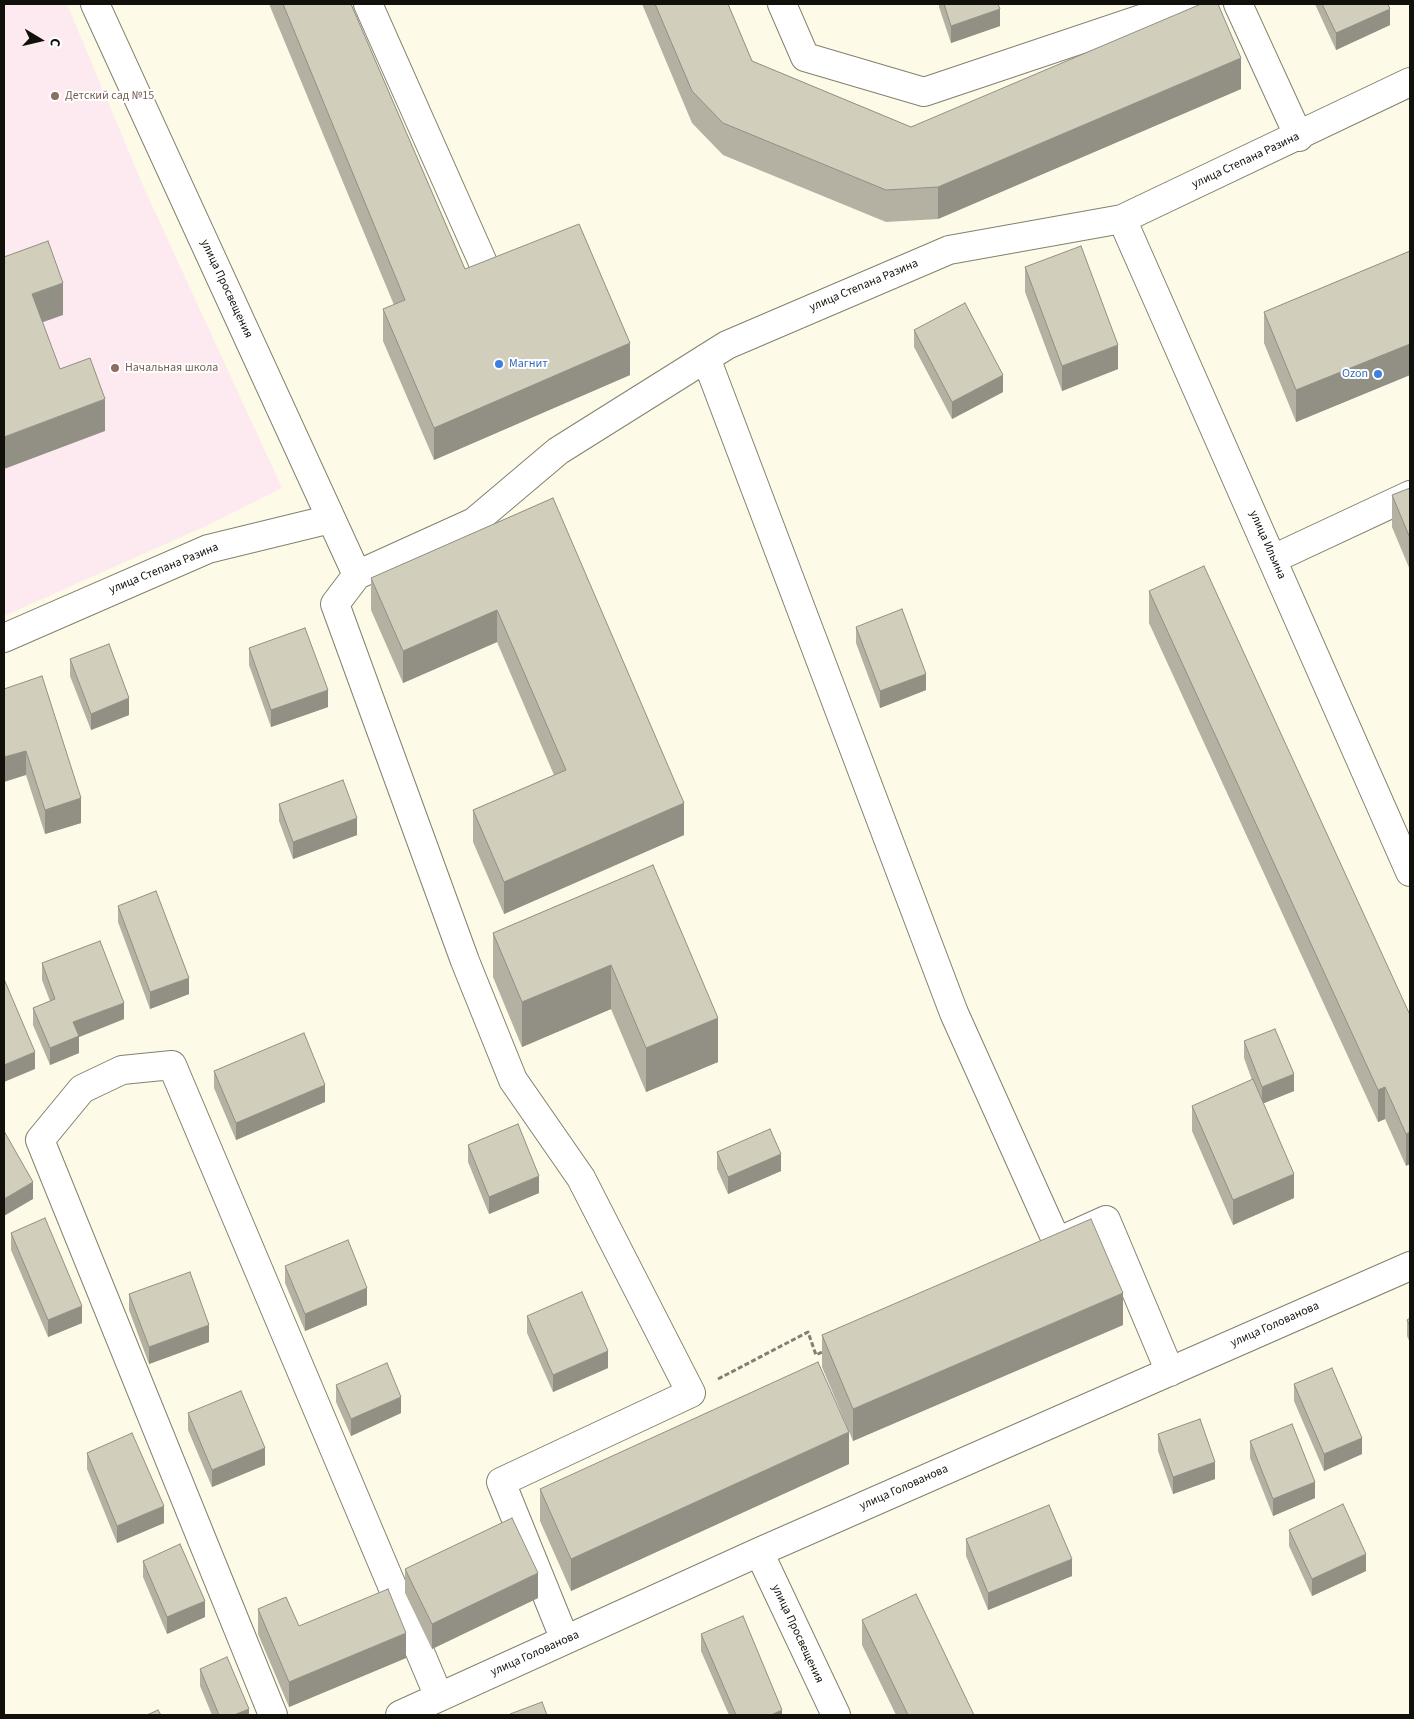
<!DOCTYPE html>
<html>
<head>
<meta charset="utf-8">
<style>
  body { margin:0 }
  #map { position:relative; width:1414px; height:1719px; overflow:hidden; background:#fdfae7; font-family:"Source Sans 3",sans-serif }
  canvas { display:block }
  .frame { position:absolute; inset:0; border:5px solid #11100a; pointer-events:none }
  .north { position:absolute; left:15px; top:15px; width:50px; height:50px; -webkit-text-stroke:4px #fff; paint-order:stroke; rotate:99deg; font-size:14px; font-weight:700; line-height:20px; text-align:center; color:#11100a }
  .north::after { content:''; display:block; margin:auto; width:18px; height:22px; background:#11100a; clip-path:polygon(50% 0,100% 100%,50% 72%,0 100%) }
</style>
</head>
<body>
<div id="map">
<canvas width="1414" height="1719"></canvas>
<div class="frame"></div>
<div class="north">С</div>
</div>
<script>
const c = document.querySelector('canvas').getContext('2d');
c.lineJoin = 'round';
function fill(path, color) { c.fillStyle = color; c.fill(path, 'evenodd'); }
const shape = rows => new Path2D(rows.map(r => 'M' + r).join(''));
function trace(path, color, width, dash) { c.strokeStyle = color; c.lineWidth = width; c.lineCap = dash ? 'butt' : 'round'; c.setLineDash(dash || []); c.stroke(path); }
function drawText(font, color, halo, rows, align = 'center') {
  c.font = font + ' "Source Sans 3",sans-serif'; c.lineWidth = 4; c.setLineDash([]); c.textBaseline = 'middle'; c.strokeStyle = halo; c.fillStyle = color; for (const [text, x, y, turn = 0] of rows) {
    c.save(); c.translate(x, y); c.rotate((+turn || 0) * Math.PI / 180); c.textAlign = isNaN(turn) ? turn : align; if (halo) c.strokeText(text, 0, 0); c.fillText(text, 0, 0); c.restore();
  }
}
const education = shape([
  [4,4,67,4,144,188,282,488,208,525,4,616]
]);
const path = shape([
  [718,1379,808,1332,816,1355,824,1351]
]);
const minor = shape([
  [95,4,357,575],
  [368,4,488,274],
  [782,4,805,57,924,92,1186,4],
  [1238,4,1299,137],
  [1122,219,1410,872],
  [706,358,954,1013,1057,1242,1106,1220,1170,1372],
  [1273,559,1410,495],
  [4,638,208,549,331,519],
  [759,1552,836,1715],
  [565,1640,501,1482,691,1393,581,1178,513,1080,465,961,335,604,357,575,474,522,558,451,727,345,949,250,1122,219,1410,82],
  [273,1715,40,1140,82,1089,122,1070,172,1065,439,1697],
  [400,1715,759,1552,1410,1266]
]);
const wall = shape([
  [269,4,351,4,465,269,630,375,434,460,383,341,383,309,394,305],
  [642,4,728,4,752,61,911,127,1241,89,938,219,886,222,723,155,692,123],
  [939,4,998,4,1000,26,951,43,939,7],
  [1315,4,1388,4,1390,25,1336,50],
  [1410,251,1410,375,1296,422,1264,343,1264,312],
  [1025,267,1118,369,1062,391,1025,292],
  [914,330,1003,392,952,419,914,347],
  [1410,488,1410,570,1392,527,1392,495],
  [553,498,684,835,504,914,473,842,473,810,554,775,497,642,403,683,371,610,371,578],
  [1149,591,1410,1015,1406,1166,1385,1119,1378,1122,1149,623],
  [856,627,926,690,880,708,856,643],
  [249,648,328,707,271,727,249,665],
  [70,659,129,715,91,730,70,676],
  [4,689,81,823,45,834,26,775],
  [279,804,357,835,293,859,279,821],
  [653,865,718,1062,646,1092,611,1009,522,1047,493,977,493,933],
  [118,906,189,994,150,1009,118,922],
  [42,963,124,1019,79,1037,79,1053,50,1065,33,1025,33,1008,50,1001,42,980],
  [1244,1041,1294,1091,1263,1103,1294,1198,1233,1225,1192,1131,1192,1106,1252,1080,1244,1058],
  [214,1071,325,1102,236,1140,214,1088],
  [468,1145,539,1193,489,1214,468,1162],
  [717,1152,781,1171,728,1194,717,1169],
  [11,1233,82,1323,48,1337,11,1250],
  [285,1266,367,1305,305,1331,285,1283],
  [129,1294,209,1342,149,1364,129,1310],
  [527,1316,608,1368,553,1392,527,1333],
  [1410,1318,1410,1343,1407,1336,1407,1320],
  [1123,1325,853,1441,822,1367,822,1335],
  [1294,1384,1362,1454,1324,1471,1294,1401],
  [336,1385,401,1413,351,1436,336,1402],
  [188,1413,265,1465,212,1487,188,1430],
  [1158,1434,1215,1479,1173,1494,1158,1451],
  [1250,1441,1315,1498,1273,1516,1250,1458],
  [87,1453,164,1523,117,1543,87,1469],
  [849,1464,571,1591,540,1521,540,1489],
  [1289,1530,1366,1571,1312,1596,1289,1546],
  [966,1539,1072,1576,988,1610,966,1556],
  [143,1561,205,1617,167,1634,143,1577],
  [405,1569,538,1598,432,1649,405,1593],
  [258,1609,299,1626,406,1658,289,1707,258,1634],
  [862,1620,974,1715,896,1715,862,1645],
  [701,1634,782,1715,729,1715,701,1651],
  [200,1669,249,1715,212,1715,200,1686]
]);
const shadedWall = shape([
  [1000,9,1000,26,951,43,951,26],
  [1390,9,1390,25,1336,50,1336,33],
  [1241,58,1241,89,938,219,938,187],
  [63,283,63,315,32,326,32,294],
  [630,343,630,375,434,460,434,428],
  [1410,344,1410,375,1296,422,1296,390],
  [1118,345,1118,369,1062,391,1062,366],
  [1003,375,1003,392,952,419,952,402],
  [105,399,105,431,4,469,4,437],
  [497,610,497,642,403,683,403,651],
  [926,674,926,690,880,708,880,691],
  [328,690,328,707,271,727,271,710],
  [129,698,129,715,91,730,91,714],
  [26,751,26,775,4,782,4,757],
  [81,798,81,823,45,834,45,810],
  [684,803,684,835,504,914,504,882],
  [357,818,357,835,293,859,293,842],
  [611,965,611,1009,522,1047,522,1002],
  [189,978,189,994,150,1009,150,992],
  [124,1003,124,1019,79,1037,79,1053,50,1065,50,1048,73,1022],
  [718,1018,718,1062,646,1092,646,1048],
  [35,1052,35,1069,4,1082,4,1065],
  [1294,1074,1294,1091,1262,1104,1262,1087],
  [325,1085,325,1102,236,1140,236,1123],
  [1385,1087,1385,1119,1378,1122,1378,1090],
  [1410,1132,1410,1164,1406,1166,1406,1134],
  [781,1154,781,1171,728,1194,728,1177],
  [1294,1174,1294,1198,1233,1225,1233,1200],
  [539,1176,539,1193,489,1214,489,1197],
  [33,1182,33,1199,4,1216,4,1199],
  [367,1288,367,1305,305,1331,305,1314],
  [1123,1293,1123,1325,853,1441,853,1409],
  [82,1306,82,1323,48,1337,48,1320],
  [209,1325,209,1342,149,1364,149,1347],
  [608,1351,608,1368,553,1392,553,1375],
  [401,1397,401,1413,351,1436,351,1419],
  [849,1432,849,1464,571,1591,571,1559],
  [1362,1438,1362,1454,1324,1471,1324,1454],
  [265,1448,265,1465,212,1487,212,1470],
  [1215,1462,1215,1479,1173,1494,1173,1477],
  [1315,1482,1315,1498,1273,1516,1273,1499],
  [164,1506,164,1523,117,1543,117,1526],
  [1366,1554,1366,1571,1312,1596,1312,1579],
  [1072,1559,1072,1576,988,1610,988,1593],
  [538,1573,538,1598,432,1649,432,1624],
  [205,1601,205,1617,167,1634,167,1617],
  [406,1633,406,1658,289,1707,289,1682],
  [249,1709,249,1715,234,1715],
  [782,1710,782,1715,771,1715]
]);
const building = shape([
  [283,4,351,4,465,269,579,224,630,343,434,428,383,309,405,300,283,4],
  [655,4,728,4,752,61,911,127,1201,4,1218,4,1241,58,938,187,886,190,723,123,692,91,655,4],
  [944,4,998,4,1000,9,951,26,944,4],
  [1322,4,1388,4,1390,9,1336,33,1322,4],
  [48,241,63,283,32,294,60,369,90,358,105,399,4,437,4,257,48,241],
  [1081,246,1118,345,1062,366,1025,267,1081,246],
  [1410,251,1410,344,1296,390,1264,312,1410,251],
  [965,303,1003,375,952,402,914,330,965,303],
  [1410,488,1410,538,1392,495,1410,488],
  [553,498,684,803,504,882,473,810,566,770,497,610,403,651,371,578,553,498],
  [1204,566,1410,1015,1410,1132,1406,1134,1385,1087,1378,1090,1149,591,1204,566],
  [902,609,926,674,880,691,856,627,902,609],
  [305,628,328,690,271,710,249,648,305,628],
  [109,644,129,698,91,714,70,659,109,644],
  [42,676,81,798,45,810,26,751,4,757,4,689,42,676],
  [343,780,357,818,293,842,279,804,343,780],
  [653,865,718,1018,646,1048,611,965,522,1002,493,933,653,865],
  [156,891,189,978,150,992,118,906,156,891],
  [100,941,124,1003,73,1022,79,1036,50,1048,33,1008,55,999,42,963,100,941],
  [4,979,35,1052,4,1065,4,979],
  [1275,1029,1294,1074,1262,1087,1244,1041,1275,1029],
  [304,1033,325,1085,236,1123,214,1071,304,1033],
  [1253,1079,1294,1174,1233,1200,1192,1106,1253,1079],
  [518,1124,539,1176,489,1197,468,1145,518,1124],
  [770,1129,781,1154,728,1177,717,1152,770,1129],
  [4,1131,33,1182,4,1199,4,1131],
  [45,1218,82,1306,48,1320,11,1233,45,1218],
  [1091,1219,1123,1293,853,1409,822,1335,1091,1219],
  [348,1240,367,1288,305,1314,285,1266,348,1240],
  [190,1272,209,1325,149,1347,129,1294,190,1272],
  [582,1292,608,1351,553,1375,527,1316,582,1292],
  [1410,1318,1410,1326,1407,1320,1410,1318],
  [818,1362,849,1432,571,1559,540,1489,818,1362],
  [387,1363,401,1397,351,1419,336,1385,387,1363],
  [1332,1368,1362,1438,1324,1454,1294,1384,1332,1368],
  [241,1391,265,1448,212,1470,188,1413,241,1391],
  [1200,1419,1215,1462,1173,1477,1158,1434,1200,1419],
  [1292,1424,1315,1482,1273,1499,1250,1441,1292,1424],
  [132,1433,164,1506,117,1526,87,1453,132,1433],
  [1343,1504,1366,1554,1312,1579,1289,1530,1343,1504],
  [1049,1505,1072,1559,988,1593,966,1539,1049,1505],
  [512,1518,538,1573,432,1624,405,1569,512,1518],
  [180,1544,205,1601,167,1617,143,1561,180,1544],
  [388,1589,406,1633,289,1682,258,1609,286,1597,299,1626,388,1589],
  [916,1594,974,1715,908,1715,862,1620,916,1594],
  [743,1616,782,1710,771,1715,736,1715,701,1634,743,1616],
  [227,1657,249,1709,234,1715,219,1715,200,1669,227,1657],
  [542,1702,547,1715,510,1715,510,1714,542,1702],
  [158,1710,161,1715,147,1715,158,1710]
]);
const markers = [
  [55,96,5,"#8d6e63"],
  [499,364,5,"#3f7fe0"],
  [115,368,5,"#8d6e63"],
  [1378,374,5,"#3f7fe0"]
];
const educationNames = [
  ["Детский сад №15",65,96],
  ["Начальная школа",125,368]
];
const streetNames = [
  ["улица Степана Разина",1246,161,-25],
  ["улица Степана Разина",864,286,-23],
  ["улица Просвещения",226,289,65],
  ["улица Ильина",1267,545,66],
  ["улица Степана Разина",164,569,-22],
  ["улица Голованова",1275,1325,-24],
  ["улица Голованова",904,1488,-24],
  ["улица Просвещения",797,1634,65],
  ["улица Голованова",535,1654,-24]
];
const shopNames = [
  ["Магнит",509,364],
  ["Ozon",1368,374,"right"]
];
fill(education, '#fde9f0');
trace(minor, '#83806f', 30);
trace(path, '#828074', 3, [5, 2.5]);
trace(minor, '#fff', 28);
fill(wall, '#b4b1a2');
fill(shadedWall, '#929084');
fill(building, '#d1cebc');
trace(building, '#929084', 1);
for (const [x, y, r, color] of markers) { const dot = new Path2D(); dot.arc(x, y, r, 0, 2 * Math.PI); c.fillStyle = color; c.fill(dot); trace(dot, '#fff', 2); }
drawText('12px', '#785e54', '#fff', educationNames, 'left');
drawText('12px', '#11100a', '#fff', streetNames);
drawText('12px', '#366cbe', '#fff', shopNames, 'left');
</script>
</body>
</html>
